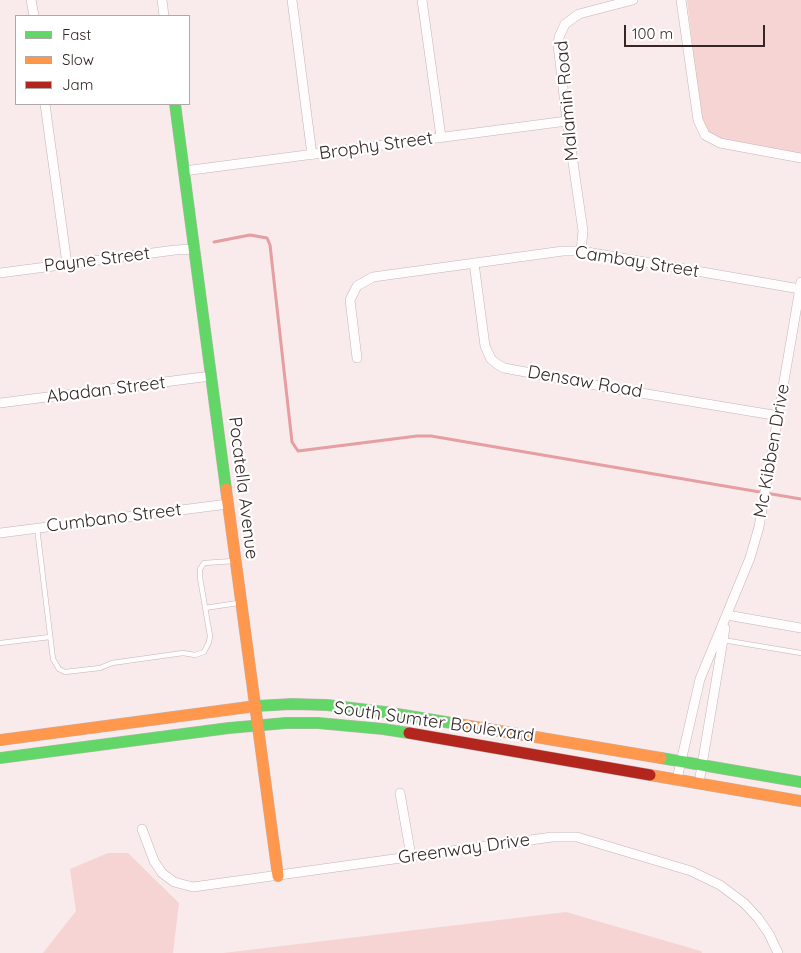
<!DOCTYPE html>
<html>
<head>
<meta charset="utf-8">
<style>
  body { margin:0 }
  #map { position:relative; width:801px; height:953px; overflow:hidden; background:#f9ebeb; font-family:Quicksand,sans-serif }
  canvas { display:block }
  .legend { position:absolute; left:15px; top:15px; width:175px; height:90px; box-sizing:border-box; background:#fff; border:1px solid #afa8a8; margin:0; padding:6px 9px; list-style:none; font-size:15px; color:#362626 }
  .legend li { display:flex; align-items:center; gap:10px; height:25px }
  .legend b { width:25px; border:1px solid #afa8a8 }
  .scale { position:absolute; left:624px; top:25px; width:141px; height:22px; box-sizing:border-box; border:2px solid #362626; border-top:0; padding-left:6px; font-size:15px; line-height:18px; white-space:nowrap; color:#362626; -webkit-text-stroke:4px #fff; paint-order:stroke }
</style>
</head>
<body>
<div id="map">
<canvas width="801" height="953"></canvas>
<ul class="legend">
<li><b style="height:6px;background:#63d668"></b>Fast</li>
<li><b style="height:6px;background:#ff974d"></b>Slow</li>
<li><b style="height:6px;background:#b3261e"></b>Jam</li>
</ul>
<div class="scale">100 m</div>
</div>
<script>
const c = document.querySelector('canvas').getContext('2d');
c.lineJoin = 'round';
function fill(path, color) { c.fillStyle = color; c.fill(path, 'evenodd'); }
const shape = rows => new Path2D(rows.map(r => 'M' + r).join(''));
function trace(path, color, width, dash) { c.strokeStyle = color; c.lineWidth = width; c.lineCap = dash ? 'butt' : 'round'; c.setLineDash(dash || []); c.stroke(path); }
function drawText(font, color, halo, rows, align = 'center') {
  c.font = font + ' Quicksand,sans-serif'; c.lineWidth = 4.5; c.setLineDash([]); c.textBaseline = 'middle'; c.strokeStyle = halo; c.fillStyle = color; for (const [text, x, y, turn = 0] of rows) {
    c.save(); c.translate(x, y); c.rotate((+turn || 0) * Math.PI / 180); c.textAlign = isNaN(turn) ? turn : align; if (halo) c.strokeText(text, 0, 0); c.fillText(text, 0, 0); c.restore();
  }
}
const green = shape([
  [687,0,801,0,801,154,719,138,707,131,702,124],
  [108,853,128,853,179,903,173,953,43,953,76,911,70,869],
  [566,912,701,951,702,953,223,953]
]);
const stream = shape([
  [214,242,250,235,267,238,270,245,292,442,298,451,417,436,431,436,801,499]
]);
const lane = shape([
  [37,528,53,659,59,669,65,672,100,668,112,663,183,653,195,655,204,652,209,642,210,636,200,578,200,569,204,563,234,561],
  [205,608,238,603],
  [723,640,801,653],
  [0,643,50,637]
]);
const street = shape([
  [31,0,34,16],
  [162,0,164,16],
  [292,0,312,155],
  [422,0,441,137],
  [681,0,698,120,705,135,720,143,801,158],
  [45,104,67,264],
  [184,171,567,121],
  [581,251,583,231,567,121,558,45,559,37,565,24,579,14,633,0],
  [474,263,485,346,491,359,497,364,504,368,617,389,779,416],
  [0,273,175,250,195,249],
  [357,358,350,300,357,286,373,277,563,251,581,251,800,289],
  [0,403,211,376],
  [0,533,228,504],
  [727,615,801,628],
  [677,779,700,679,750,558,759,527,801,282],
  [699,783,725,628],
  [400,793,411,856],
  [142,829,154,861,162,873,174,882,193,887,552,837,577,837,691,871,720,885,744,903,758,918,769,934,778,953]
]);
const fast = shape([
  [175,104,226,489],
  [256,706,292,704,327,705,385,712,458,724],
  [0,758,229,728,286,723,318,723,383,729,409,733],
  [661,758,801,782]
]);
const slow = shape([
  [226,489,278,876],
  [458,724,661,758],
  [0,740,256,706],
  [650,775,801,801]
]);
const jam = shape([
  [409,733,650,775]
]);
const streetNames = [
  ["Malamin Road",567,101,-95],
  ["Brophy Street",376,146,-8],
  ["Payne Street",97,260,-7],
  ["Cambay Street",637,262,9],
  ["Densaw Road",585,382,10],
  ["Abadan Street",106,390,-7],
  ["Mc Kibben Drive",772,451,-80],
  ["Pocatella Avenue",243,488,83],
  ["Cumbano Street",114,518,-7],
  ["South Sumter Boulevard",434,722,8],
  ["Greenway Drive",464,849,-8]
];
fill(green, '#f7d4d4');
trace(stream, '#e59ea2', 3);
trace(lane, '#c3b5b5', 5.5);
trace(street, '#c3b5b5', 10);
trace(fast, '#c3b5b5', 12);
trace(slow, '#c3b5b5', 12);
trace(jam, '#c3b5b5', 12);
trace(lane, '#fefcfc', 4.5);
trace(street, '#fefcfc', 9);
trace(fast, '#63d668', 11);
trace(slow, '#ff974d', 11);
trace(jam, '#b3261e', 11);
drawText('18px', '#362626', '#fff', streetNames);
</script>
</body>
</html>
